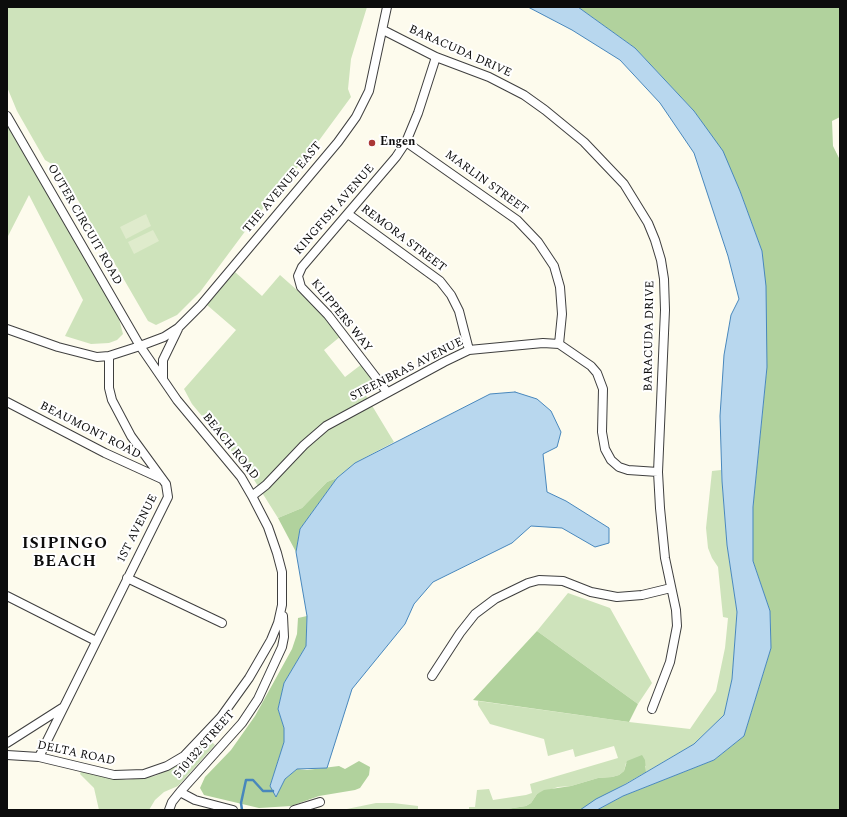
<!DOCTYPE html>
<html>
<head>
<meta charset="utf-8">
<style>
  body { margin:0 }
  #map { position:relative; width:847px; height:817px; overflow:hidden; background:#fdfbed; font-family:Spectral,serif }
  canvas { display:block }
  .frame { position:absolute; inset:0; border:8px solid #0c0c0c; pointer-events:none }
</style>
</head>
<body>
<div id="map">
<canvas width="847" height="817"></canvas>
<div class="frame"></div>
</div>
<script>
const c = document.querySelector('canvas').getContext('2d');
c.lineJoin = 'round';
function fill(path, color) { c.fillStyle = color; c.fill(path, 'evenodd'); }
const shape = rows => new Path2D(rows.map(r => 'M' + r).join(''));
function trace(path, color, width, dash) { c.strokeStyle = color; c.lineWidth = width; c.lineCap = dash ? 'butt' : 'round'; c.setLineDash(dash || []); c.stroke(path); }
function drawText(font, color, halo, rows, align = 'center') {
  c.font = font + ' Spectral,serif'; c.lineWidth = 4; c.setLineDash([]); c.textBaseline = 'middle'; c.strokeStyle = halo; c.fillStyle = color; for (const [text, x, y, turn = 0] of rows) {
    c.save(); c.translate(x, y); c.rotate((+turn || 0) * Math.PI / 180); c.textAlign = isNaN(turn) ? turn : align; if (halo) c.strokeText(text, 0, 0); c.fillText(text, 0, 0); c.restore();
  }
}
const green = shape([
  [7,7,367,7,351,59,348,89,351,97,312,150,255,218,200,292,177,315,156,325,148,321,60,169,45,160,17,111,7,87],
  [7,125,118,315,123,334,117,340,109,343,91,344,65,336,83,300,29,195,7,238],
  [235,272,262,296,280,275,315,306,341,336,324,350,345,377,362,364,375,381,374,388,365,394,394,442,355,463,337,478,327,482,302,508,278,518,251,475,192,404,184,389,236,330,207,305],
  [721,470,727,545,737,612,732,679,724,715,694,744,646,772,646,766,626,763,624,771,619,775,612,777,598,778,571,786,558,787,537,794,531,803,526,806,500,810,469,810,469,807,475,807,477,790,489,789,493,800,526,795,532,793,530,784,618,758,614,746,575,757,573,749,548,756,544,739,490,724,478,705,478,701,629,722,690,729,716,691,725,648,728,618,723,617,718,567,712,558,708,548,706,528,712,471],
  [568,593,610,608,652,683,638,704,537,631],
  [209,739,215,745,178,786,164,792,155,800,149,810,99,810,94,788,80,774,81,771,126,780,155,776,181,764],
  [376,803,393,803,418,806,418,809,424,810,342,810]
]);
const forest = shape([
  [578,7,840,7,840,117,832,121,833,146,840,160,840,810,597,810,623,796,714,760,744,736,771,648,770,611,753,561,753,507,767,367,762,251,740,191,722,151,694,111,635,48],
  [337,478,300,529,296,552,278,518,302,508,327,482],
  [307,616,306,646,284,683,278,709,284,728,284,742,270,786,276,796,285,779,297,769,307,770,339,766,345,769,359,761,370,767,369,775,360,788,355,790,319,796,291,806,259,808,204,795,200,788,205,777,231,750,255,716,292,649,297,634,298,618],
  [537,631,638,704,629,722,473,700],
  [642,755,645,760,646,772,580,810,500,810,526,806,531,803,537,794,544,790,571,786,598,778,612,777,619,775,624,771,627,761]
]);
const pitch = shape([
  [146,214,151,226,126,239,120,227],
  [153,230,159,241,134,254,128,242]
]);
const water = shape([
  [528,7,578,7,635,48,694,111,723,151,740,191,762,251,766,286,767,367,753,507,753,561,770,611,771,648,744,736,714,760,623,796,597,810,580,810,596,799,626,784,694,744,724,715,732,679,737,612,727,545,722,481,720,416,724,355,731,315,739,299,728,256,694,153,660,103,620,60,572,30,528,7],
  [515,392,537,399,551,411,561,432,557,447,543,454,547,492,566,501,609,528,609,543,595,547,562,528,531,526,512,543,433,582,414,604,405,624,352,689,327,768,297,769,285,779,276,797,270,786,284,742,284,728,278,709,284,683,306,646,307,616,296,552,300,529,337,478,355,463,490,394,515,392]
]);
const stream = shape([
  [242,810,241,803,246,780,253,780,263,791,273,791]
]);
const minor = shape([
  [383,30,436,57,489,77,524,95,545,110,584,142,624,184,648,223,655,240,661,260,664,279,665,310,658,472,660,508,665,558,676,610,677,626,670,662,652,709],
  [7,116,140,346,177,400,241,477,252,496,268,527,277,553,282,572,282,605,278,623,271,640,249,678,221,717,184,756,167,766,144,774,114,775,39,757,7,755],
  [406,142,517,220,538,242,554,266,560,287,562,314,559,344],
  [348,214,440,281,451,295,459,311,469,350],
  [7,329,58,347,97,357,109,356,140,346,164,337,178,328,201,305,338,142,356,117,369,91,387,7],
  [163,378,163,360,178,329],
  [387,392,328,315,301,287,298,276,302,267,396,157,406,142,418,113,436,57],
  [7,402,105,453,162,479],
  [252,496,266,485,304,445,326,426,444,362,469,350,543,343,559,344,591,366,597,373,603,389,602,432,605,449,611,460,619,467,628,470,658,472],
  [127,578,222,623],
  [7,596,96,641],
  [432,676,460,633,475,614,495,599,528,583,539,580,563,581,591,592,617,597,642,595,671,588],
  [7,743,62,708],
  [39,757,168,497,166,484,131,436,112,400,109,388,109,356],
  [180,792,195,800,233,810],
  [169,810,172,802,180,792,242,723,258,699,282,647,284,637,283,616],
  [294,810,320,802]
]);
const markers = [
  [372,143,4,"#aa3736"]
];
const streetNames = [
  ["BARACUDA DRIVE",460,52,24],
  ["MARLIN STREET",486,183,36],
  ["THE AVENUE EAST",283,188,-50],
  ["KINGFISH AVENUE",335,210,-49],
  ["OUTER CIRCUIT ROAD",84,225,60],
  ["REMORA STREET",403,239,37],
  ["KLIPPERS WAY",341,316,51],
  ["BARACUDA DRIVE",650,336,-89],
  ["STEENBRAS AVENUE",407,370,-27],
  ["BEAUMONT ROAD",90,431,27],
  ["BEACH ROAD",230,447,51],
  ["1ST AVENUE",138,529,-63],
  ["510132 STREET",205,745,-49],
  ["DELTA ROAD",76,754,12]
];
const poiNames = [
  ["Engen",380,143]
];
const districtNames = [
  ["ISIPINGO",65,545],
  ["BEACH",65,563]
];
fill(green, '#cee3bb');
fill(forest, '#b1d29d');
fill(pitch, '#dfebcc');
fill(water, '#b8d7ee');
trace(water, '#4887bc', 1);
trace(stream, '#4887bc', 2.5);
trace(minor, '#3f3f3f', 10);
trace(minor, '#fff', 8);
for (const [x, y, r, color] of markers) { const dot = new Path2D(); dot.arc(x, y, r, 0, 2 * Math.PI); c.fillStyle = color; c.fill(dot); trace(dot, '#fff', 1.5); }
drawText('12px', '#0c0c0c', '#fff', streetNames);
drawText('bold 12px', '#0c0c0c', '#fff', poiNames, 'left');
c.letterSpacing = '1px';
drawText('bold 16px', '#0c0c0c', '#fff', districtNames);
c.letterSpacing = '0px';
</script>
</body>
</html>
